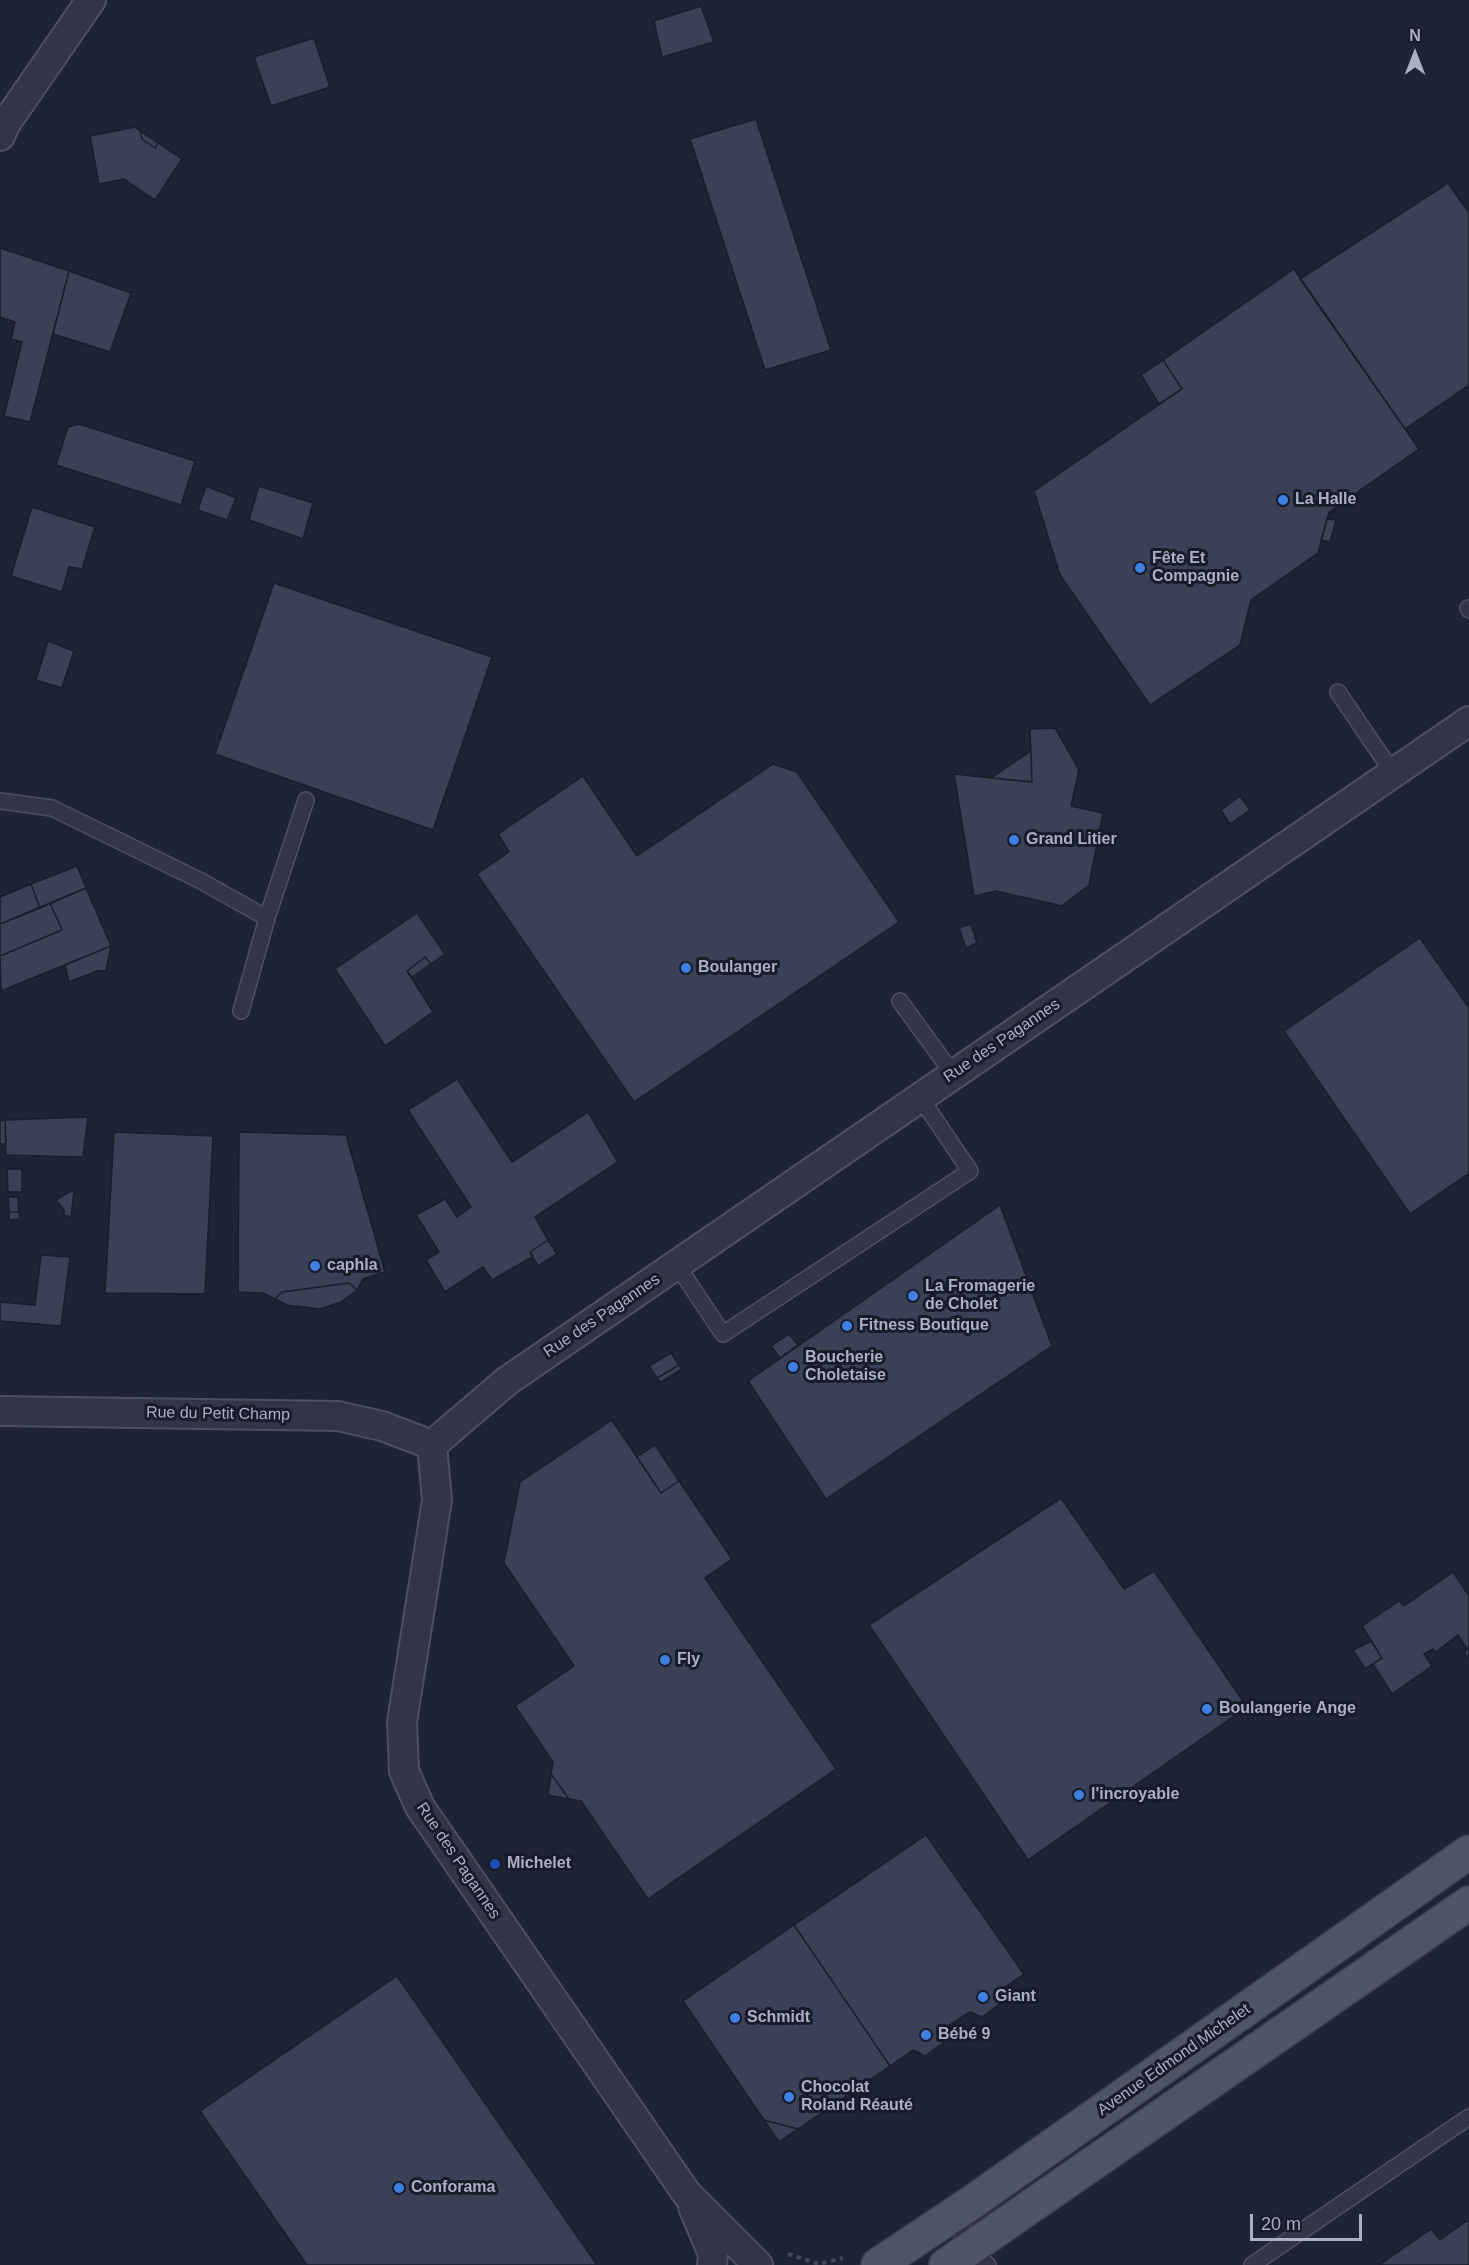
<!DOCTYPE html>
<html>
<head>
<meta charset="utf-8">
<style>
  body { margin:0 }
  #map { position:relative; width:1469px; height:2265px; overflow:hidden; background:#1e2335; font-family:Arial,sans-serif }
  canvas { display:block }
  .north { position:absolute; left:1385px; top:24px; width:60px; height:60px; -webkit-text-stroke:4px #171b2a; paint-order:stroke; rotate:0deg; font-size:16px; font-weight:700; line-height:24px; text-align:center; color:#abafc3 }
  .north::after { content:''; display:block; margin:auto; width:21px; height:27px; background:#abafc3; clip-path:polygon(50% 0,100% 100%,50% 72%,0 100%) }
  .scale { position:absolute; left:1250px; top:2214px; width:112px; height:27px; box-sizing:border-box; border:3px solid #abafc3; border-top:0; padding-left:8px; font-size:18px; line-height:21px; white-space:nowrap; color:#abafc3; -webkit-text-stroke:4px #171b2a; paint-order:stroke }
</style>
</head>
<body>
<div id="map">
<canvas width="1469" height="2265"></canvas>
<div class="north">N</div>
<div class="scale">20 m</div>
</div>
<script>
const c = document.querySelector('canvas').getContext('2d');
c.lineJoin = 'round';
function fill(path, color) { c.fillStyle = color; c.fill(path, 'evenodd'); }
const shape = rows => new Path2D(rows.map(r => 'M' + r).join(''));
function trace(path, color, width, dash) { c.strokeStyle = color; c.lineWidth = width; c.lineCap = dash ? 'butt' : 'round'; c.setLineDash(dash || []); c.stroke(path); }
function drawText(font, color, halo, rows, align = 'center') {
  c.font = font + ' Arial,sans-serif'; c.lineWidth = 6; c.setLineDash([]); c.textBaseline = 'middle'; c.strokeStyle = halo; c.fillStyle = color; for (const [text, x, y, turn = 0] of rows) {
    c.save(); c.translate(x, y); c.rotate((+turn || 0) * Math.PI / 180); c.textAlign = isNaN(turn) ? turn : align; if (halo) c.strokeText(text, 0, 0); c.fillText(text, 0, 0); c.restore();
  }
}
const building = shape([
  [701,6,714,42,662,57,654,21,701,6],
  [314,38,330,87,271,106,254,57,314,38],
  [756,119,831,350,765,370,690,139,756,119],
  [135,127,140,131,142,139,155,148,158,143,182,159,155,200,124,179,99,184,90,136,135,127],
  [140,131,158,143,155,148,142,139,140,131],
  [1448,183,1469,213,1469,385,1405,429,1300,279,1448,183],
  [0,248,69,271,30,422,4,416,22,342,11,339,15,322,0,317,0,248],
  [1294,269,1419,449,1329,512,1318,553,1251,600,1240,645,1150,705,1060,575,1034,491,1182,389,1163,360,1294,269],
  [69,271,131,293,110,352,53,334,69,271],
  [1163,360,1182,389,1159,404,1141,375,1163,360],
  [79,424,195,461,181,505,56,465,68,427,79,424],
  [206,486,236,498,227,520,198,510,206,486],
  [259,486,313,503,303,539,249,520,259,486],
  [32,507,95,527,82,569,69,567,62,592,11,576,32,507],
  [1327,519,1336,520,1330,542,1321,540,1327,519],
  [274,583,492,657,433,830,215,754,274,583],
  [48,641,74,651,62,688,36,680,48,641],
  [1055,728,1079,770,1071,806,1103,813,1089,885,1062,906,996,891,974,896,954,774,1032,782,1030,729,1055,728],
  [1031,751,1032,782,991,778,1031,751],
  [773,764,797,772,899,922,634,1102,477,874,509,852,498,834,583,776,637,856,773,764],
  [1240,796,1250,810,1230,824,1221,810,1240,796],
  [77,866,86,888,40,908,31,884,77,866],
  [31,884,40,908,0,924,0,897,31,884],
  [86,888,111,946,1,991,0,956,62,930,50,903,86,888],
  [50,903,62,930,0,956,0,924,50,903],
  [417,913,445,954,431,964,425,957,407,971,433,1012,385,1046,335,969,417,913],
  [971,924,977,943,966,948,959,928,971,924],
  [1420,938,1469,1008,1469,1173,1410,1214,1284,1031,1420,938],
  [111,946,106,971,97,971,69,982,65,965,111,946],
  [425,957,431,964,412,977,407,971,425,957],
  [457,1079,512,1162,588,1112,618,1162,535,1217,548,1240,530,1252,532,1257,492,1280,483,1267,445,1292,426,1260,439,1252,416,1215,445,1199,457,1217,471,1207,408,1110,457,1079],
  [88,1117,83,1157,6,1155,5,1120,88,1117],
  [5,1120,6,1144,0,1144,0,1121,5,1120],
  [114,1132,213,1136,205,1294,105,1293,114,1132],
  [239,1132,346,1135,385,1272,363,1279,357,1290,349,1283,282,1292,275,1299,263,1293,238,1292,239,1132],
  [7,1169,22,1169,22,1192,8,1192,7,1169],
  [74,1191,71,1217,64,1215,64,1210,56,1200,69,1192,74,1191],
  [8,1197,18,1197,19,1212,9,1212,8,1197],
  [1000,1205,1052,1346,826,1499,748,1381,1000,1205],
  [9,1212,19,1212,20,1219,9,1220,9,1212],
  [548,1240,557,1254,538,1266,530,1252,548,1240],
  [41,1255,70,1257,61,1326,0,1321,0,1302,35,1305,41,1255],
  [349,1283,357,1290,341,1302,320,1309,287,1305,275,1299,282,1292,349,1283],
  [789,1334,798,1345,780,1358,771,1346,789,1334],
  [671,1353,679,1365,657,1378,649,1366,671,1353],
  [679,1365,682,1369,660,1383,657,1378,679,1365],
  [612,1420,661,1493,679,1481,732,1559,705,1578,836,1769,648,1899,581,1801,569,1799,551,1774,553,1762,515,1706,574,1666,504,1563,520,1482,612,1420],
  [655,1445,679,1481,661,1493,637,1457,655,1445],
  [1061,1498,1124,1589,1154,1571,1247,1707,1028,1860,869,1625,1061,1498],
  [1453,1572,1469,1596,1469,1658,1464,1653,1467,1649,1458,1635,1436,1652,1433,1649,1424,1654,1432,1666,1392,1694,1373,1664,1382,1658,1362,1626,1399,1601,1404,1606,1453,1572],
  [1371,1641,1382,1658,1365,1669,1353,1650,1371,1641],
  [551,1774,569,1799,548,1795,551,1774],
  [926,1835,1024,1974,1001,1990,1000,2004,982,2017,970,2012,942,2030,943,2043,925,2056,913,2050,890,2066,794,1925,926,1835],
  [794,1925,890,2066,798,2129,764,2120,683,2001,794,1925],
  [397,1976,597,2265,307,2265,200,2111,397,1976],
  [764,2120,798,2129,779,2142,764,2120],
  [1469,2219,1469,2265,1379,2265,1431,2229,1440,2240,1469,2219]
]);
const path = shape([
  [788,2254,819,2264,843,2258]
]);
const lane = shape([
  [1468,608,1469,610],
  [1338,692,1393,773],
  [0,801,52,808,201,881,267,918,306,800],
  [900,1001,953,1074],
  [241,1011,267,918],
  [677,1265,723,1334,970,1171,920,1097],
  [967,2211,962,2224,963,2244,968,2250,988,2265],
  [1252,2265,1469,2117]
]);
const street = shape([
  [0,136,6,123,91,0],
  [0,1411,338,1416,382,1426,432,1445],
  [432,1445,507,1381,1469,721],
  [432,1445,437,1500,402,1722,404,1771,420,1807,687,2194,758,2265],
  [693,2207,713,2254,712,2265]
]);
const primary = shape([
  [878,2265,971,2203,1469,1852],
  [946,2265,1469,1903]
]);
const markers = [
  [1283,500,6,"#3f7fe0"],
  [1140,568,6,"#3f7fe0"],
  [1014,840,6,"#3f7fe0"],
  [686,968,6,"#3f7fe0"],
  [315,1266,6,"#3f7fe0"],
  [913,1296,6,"#3f7fe0"],
  [847,1326,6,"#3f7fe0"],
  [793,1367,6,"#3f7fe0"],
  [665,1660,6,"#3f7fe0"],
  [1207,1709,6,"#3f7fe0"],
  [1079,1795,6,"#3f7fe0"],
  [495,1864,6,"#1a4fb4"],
  [983,1997,6,"#3f7fe0"],
  [735,2018,6,"#3f7fe0"],
  [926,2035,6,"#3f7fe0"],
  [789,2097,6,"#3f7fe0"],
  [399,2188,6,"#3f7fe0"]
];
const poiNames = [
  ["La Halle",1295,500],
  ["Fête Et",1152,559],
  ["Compagnie",1152,577],
  ["Grand Litier",1026,840],
  ["Boulanger",698,968],
  ["caphla",327,1266],
  ["La Fromagerie",925,1287],
  ["de Cholet",925,1305],
  ["Fitness Boutique",859,1326],
  ["Boucherie",805,1358],
  ["Choletaise",805,1376],
  ["Fly",677,1660],
  ["Boulangerie Ange",1219,1709],
  ["l'incroyable",1091,1795],
  ["Michelet",507,1864],
  ["Giant",995,1997],
  ["Schmidt",747,2018],
  ["Bébé 9",938,2035],
  ["Chocolat",801,2088],
  ["Roland Réauté",801,2106],
  ["Conforama",411,2188]
];
const streetNames = [
  ["Rue des Pagannes",1002,1041,-34],
  ["Rue des Pagannes",602,1316,-34],
  ["Rue du Petit Champ",218,1414,1],
  ["Rue des Pagannes",458,1861,56],
  ["Avenue Edmond Michelet",1174,2060,-35]
];
fill(building, '#3a4056');
trace(building, '#191d2c', 1.5);
trace(lane, '#4c5061', 18);
trace(street, '#4c5061', 32);
trace(primary, '#3b3f4f', 36);
trace(path, '#3d4c54', 4, [4.5, 4.5]);
trace(lane, '#313546', 15);
trace(street, '#313546', 28);
trace(primary, '#4f5466', 33);
for (const [x, y, r, color] of markers) { const dot = new Path2D(); dot.arc(x, y, r, 0, 2 * Math.PI); c.fillStyle = color; c.fill(dot); trace(dot, '#171b2a', 2); }
drawText('bold 16px', '#abafc3', '#171b2a', poiNames, 'left');
drawText('16px', '#abafc3', '#171b2a', streetNames);
</script>
</body>
</html>
